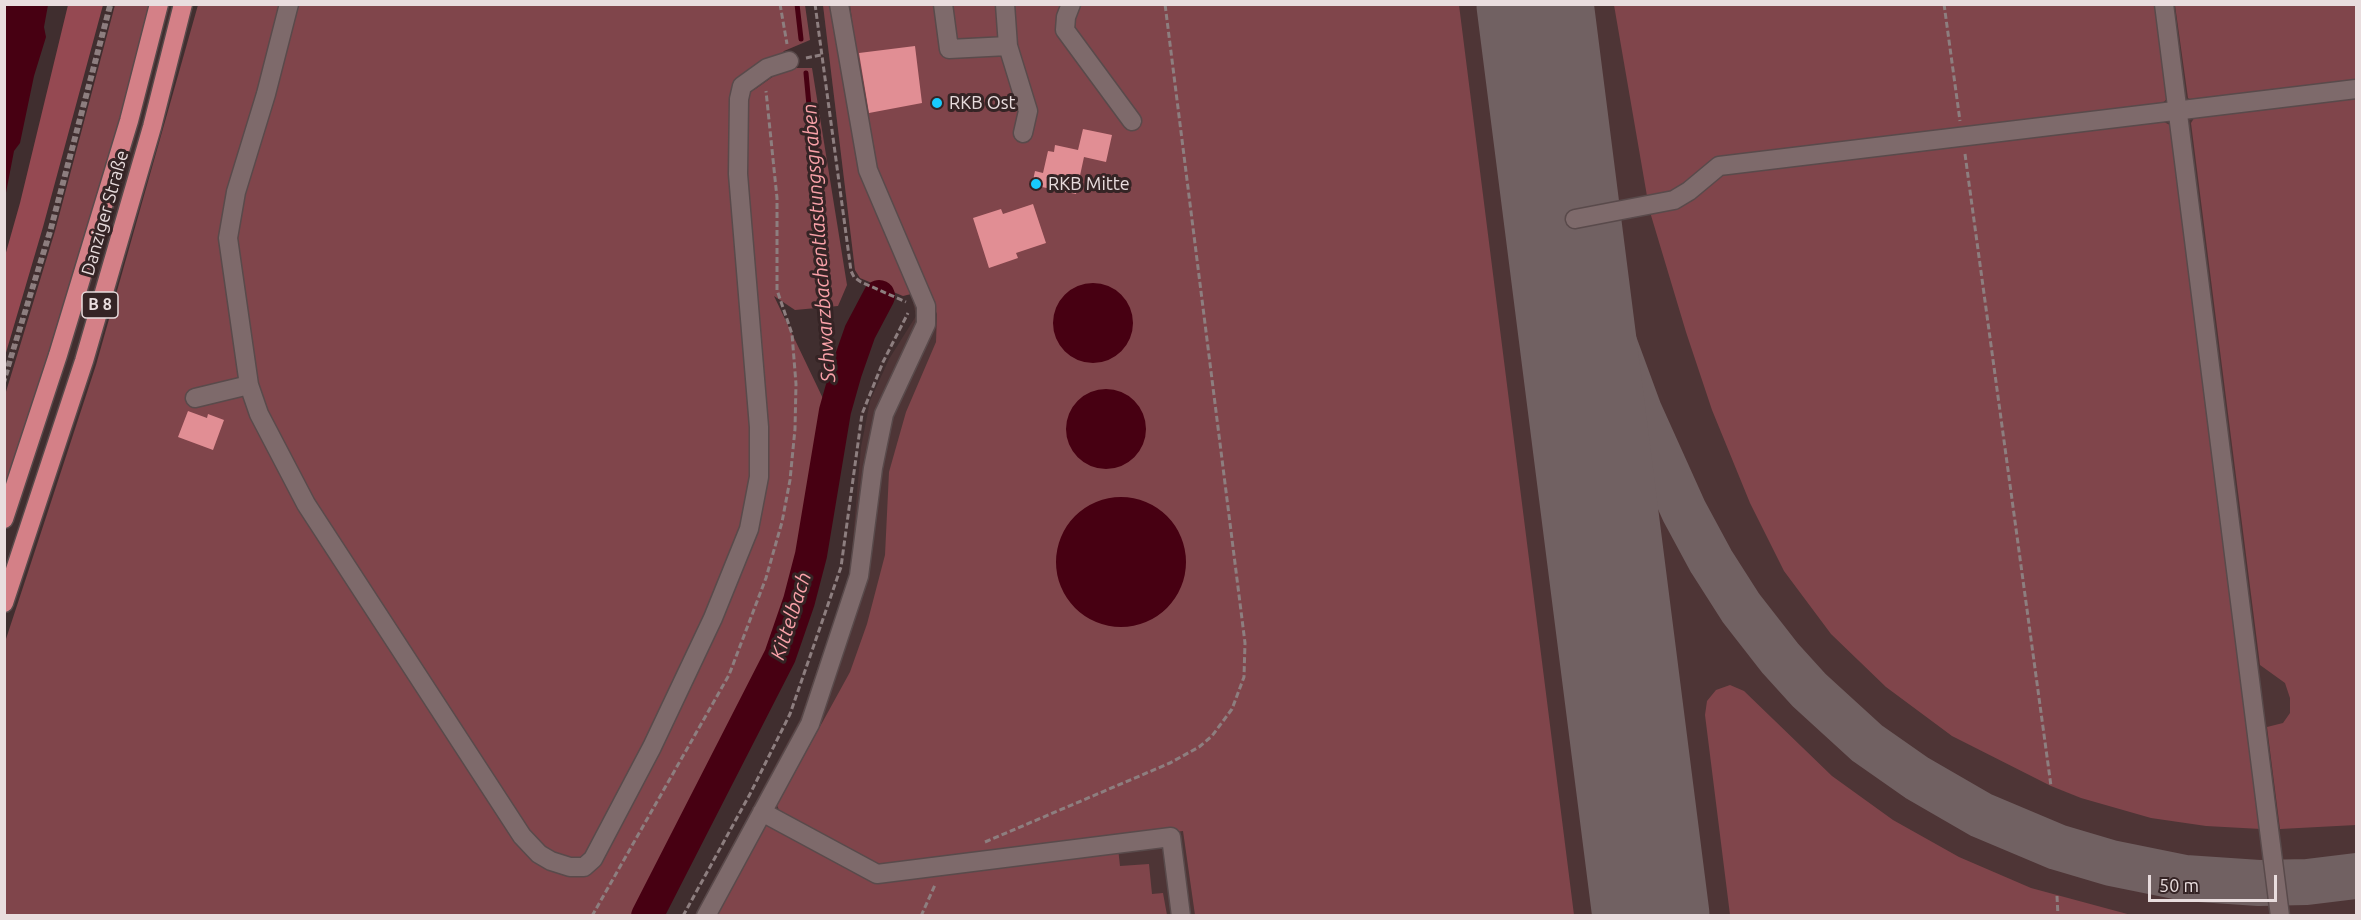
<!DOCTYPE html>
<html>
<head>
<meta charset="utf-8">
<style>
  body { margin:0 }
  #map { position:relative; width:2361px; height:920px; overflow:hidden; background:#402e2f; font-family:Ubuntu,sans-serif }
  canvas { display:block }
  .frame { position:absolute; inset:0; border:6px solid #e9ddde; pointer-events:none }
  .scale { position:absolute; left:2148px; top:875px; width:129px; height:27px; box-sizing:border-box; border:3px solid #e9ddde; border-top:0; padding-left:8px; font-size:18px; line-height:21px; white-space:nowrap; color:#e9ddde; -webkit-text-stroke:4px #352425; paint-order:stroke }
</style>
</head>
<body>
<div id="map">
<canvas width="2361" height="920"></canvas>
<div class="frame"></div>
<div class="scale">50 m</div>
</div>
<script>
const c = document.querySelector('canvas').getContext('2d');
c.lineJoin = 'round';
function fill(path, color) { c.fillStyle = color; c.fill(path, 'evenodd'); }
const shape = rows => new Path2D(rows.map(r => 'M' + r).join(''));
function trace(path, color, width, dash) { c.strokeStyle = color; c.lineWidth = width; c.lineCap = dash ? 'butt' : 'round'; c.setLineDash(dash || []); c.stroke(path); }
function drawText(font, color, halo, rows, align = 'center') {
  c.font = font + ' Ubuntu,sans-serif'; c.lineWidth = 6; c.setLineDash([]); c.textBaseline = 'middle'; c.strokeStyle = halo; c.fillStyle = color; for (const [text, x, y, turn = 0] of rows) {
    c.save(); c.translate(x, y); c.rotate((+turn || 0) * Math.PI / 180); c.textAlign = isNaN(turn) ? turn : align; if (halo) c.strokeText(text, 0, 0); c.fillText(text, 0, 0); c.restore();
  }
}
const built = shape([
  [823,5,2356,5,2356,915,694,916,800,719,850,573,861,447,870,401,889,359,916,316,911,294,903,296,860,278,855,270]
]);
const green = shape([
  [115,5,150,5,121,118,52,350,5,494,5,395,55,231],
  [198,5,805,5,810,40,784,51,754,90,785,68,812,68,847,285,838,306,795,310,774,296,828,409,813,494,777,646,635,915,5,916,5,642,96,365],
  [823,5,831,5,864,176,911,294,903,296,860,278,855,270],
  [850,5,1459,5,1574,915,1195,915,1183,831,885,867,864,862,782,818,777,805,850,672,867,624,885,555,889,472,906,412,936,342,937,314,878,173,860,80],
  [1614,5,2155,5,2168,98,2157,108,1737,158,1671,196,1647,196],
  [2175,5,2356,5,2356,83,2196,103,2188,98],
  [2356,95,2356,825,2280,829,2267,727,2283,723,2290,713,2290,698,2285,683,2260,665,2191,123,2196,115],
  [2156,118,2172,126,2261,829,2206,826,2151,818,2081,798,2051,786,1952,736,1886,687,1831,634,1784,571,1750,503,1712,410,1686,332,1650,212,1719,171],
  [1730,685,1744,691,1832,776,1893,820,1959,857,2031,888,2131,915,1730,915,1705,715,1707,701,1716,690],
  [774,822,874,876,1118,848,1120,866,1149,864,1152,894,1163,893,1167,915,713,916,763,824]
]);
const forest = shape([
  [68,5,103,5,43,227,5,356,5,256,20,203]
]);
const water = shape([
  [5,4,48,5,44,27,46,37,34,76,20,143,14,151,5,198],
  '1053 323a40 40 0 1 1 80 0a40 40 0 1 1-80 0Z',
  '1066 429a40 40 0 1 1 80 0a40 40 0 1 1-80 0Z',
  '1056 562a65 65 0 1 1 130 0a65 65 0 1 1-130 0Z'
]);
const stream = shape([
  [797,4,801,39],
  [806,73,824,268,830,392,835,411]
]);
const river = shape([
  [647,916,780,656,799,601,811,555,835,411,846,372,860,332,879,296]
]);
const taxiway = shape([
  [1544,69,1575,219,1603,313,1639,411,1684,511,1711,561,1741,608,1780,658,1809,690,1867,743,1917,778,1981,815,2057,847,2111,863,2185,878,2259,883,2307,882,2356,876]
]);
const runway = shape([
  [1535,4,1651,916]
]);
const building = shape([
  [915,46,922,103,869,113,859,53],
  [1083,129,1112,135,1106,162,1084,157,1076,194,1032,185,1035,171,1043,173,1048,151,1054,152,1055,145,1078,150],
  [1033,204,1046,243,1016,253,1018,258,989,268,973,218,1001,209,1003,214],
  [188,411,207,418,208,414,224,420,213,450,178,437]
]);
const path = shape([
  [780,4,787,44],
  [815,4,851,271,854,277,861,282,906,302],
  [1944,4,1960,121],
  [806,58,821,55],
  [1965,154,2051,786],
  [4,375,49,230,109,4],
  [4,384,52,230,112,4],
  [985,842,1170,763,1199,747,1212,736,1232,709,1244,677,1245,643,1165,4],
  [2057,896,2058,916],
  [592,916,729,675,766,578,782,522,790,480,795,429,796,384,792,334,777,290,777,198,766,91],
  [683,916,750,794,790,714,841,567,862,414,883,362,908,313],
  [921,916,935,885]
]);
const minor = shape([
  [943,4,949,49,1008,46,1005,4],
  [1071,4,1066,17,1065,30,1132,121],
  [2164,4,2280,916],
  [1008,46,1028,111,1023,133],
  [1575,219,1674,200,1689,191,1719,166,2356,89],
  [249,385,259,414,306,504,522,836,539,854,551,861,570,867,584,867,593,859,652,747,713,618,749,529,759,477,759,427,738,174,739,99,742,86,767,68,789,61],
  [195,398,249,385,228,238,236,192,266,94,289,4],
  [762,812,877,874,1171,837,1181,916],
  [706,916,810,724,859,576,873,468,884,414,926,324,926,306,868,170,839,4]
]);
const highway = shape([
  [4,519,58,355,129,121,159,4],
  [4,603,84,361,152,127,183,4]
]);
const markers = [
  [937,103,6,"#18cafc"],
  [1036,184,6,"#18cafc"]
];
const shields = [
  [100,305,36]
];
const shieldNames = [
  ["B 8",100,305]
];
const poiNames = [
  ["RKB Ost",949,103],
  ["RKB Mitte",1048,184]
];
const streetNames = [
  ["Danziger Straße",105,213,-74]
];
const waterNames = [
  ["Schwarzbachentlastungsgraben",819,243,-94],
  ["Kittelbach",791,616,-72]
];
fill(built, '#4e3536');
fill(green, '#80454b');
fill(forest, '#954952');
fill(water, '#470012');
trace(stream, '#470012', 5);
trace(river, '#470012', 32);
trace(taxiway, '#716162', 46);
trace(runway, '#716162', 117);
fill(building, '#e18e94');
trace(minor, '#594a4b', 21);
trace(highway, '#594a4b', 21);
trace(path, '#8d7e7f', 3, [6, 3]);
trace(minor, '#7e6a6b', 18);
trace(highway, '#d48087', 18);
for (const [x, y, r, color] of markers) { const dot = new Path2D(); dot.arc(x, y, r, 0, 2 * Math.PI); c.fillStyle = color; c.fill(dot); trace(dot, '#352425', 2); }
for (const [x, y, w] of shields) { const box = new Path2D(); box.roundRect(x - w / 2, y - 13, w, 26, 4.5); c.fillStyle = '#352425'; c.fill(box); trace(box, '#e9ddde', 1.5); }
drawText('bold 16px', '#e9ddde', null, shieldNames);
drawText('18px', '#e9ddde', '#352425', poiNames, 'left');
drawText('18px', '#e9ddde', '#352425', streetNames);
drawText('italic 20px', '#faa2a9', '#352425', waterNames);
</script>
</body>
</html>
